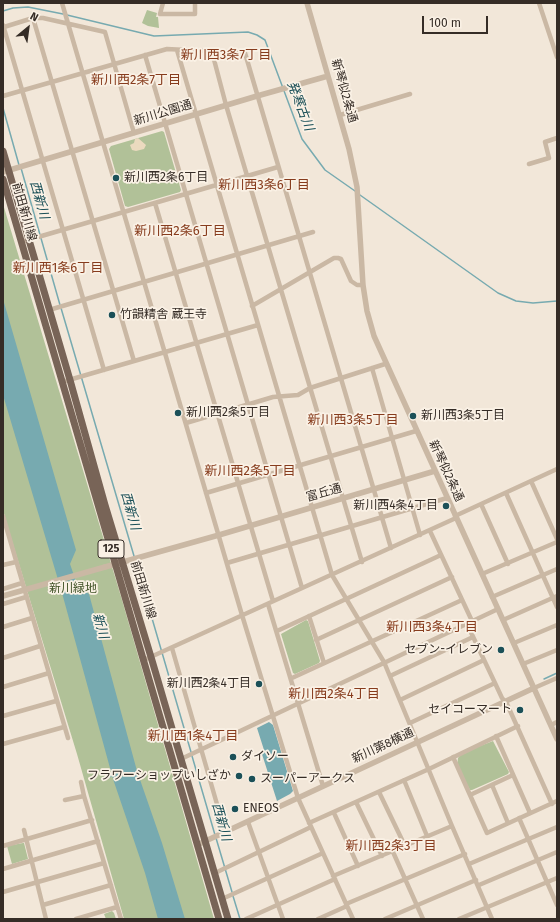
<!DOCTYPE html>
<html>
<head>
<meta charset="utf-8">
<style>
  body { margin:0 }
  #map { position:relative; width:560px; height:922px; overflow:hidden; background:#f2e7d9; font-family:"Fira Sans",sans-serif }
  canvas { display:block }
  .frame { position:absolute; inset:0; border:4px solid #352c26; pointer-events:none }
  .north { position:absolute; left:8px; top:8px; width:40px; height:40px; -webkit-text-stroke:3px #faf1e5; paint-order:stroke; rotate:29deg; font-size:11px; font-weight:700; line-height:16px; text-align:center; color:#352c26 }
  .north::after { content:''; display:block; margin:auto; width:14px; height:18px; background:#352c26; clip-path:polygon(50% 0,100% 100%,50% 72%,0 100%) }
  .scale { position:absolute; left:422px; top:16px; width:66px; height:18px; box-sizing:border-box; border:2px solid #352c26; border-top:0; padding-left:5px; font-size:12px; line-height:14px; white-space:nowrap; color:#352c26; -webkit-text-stroke:3px #faf1e5; paint-order:stroke }
</style>
</head>
<body>
<div id="map">
<canvas width="560" height="922"></canvas>
<div class="frame"></div>
<div class="north">N</div>
<div class="scale">100 m</div>
</div>
<script>
const c = document.querySelector('canvas').getContext('2d');
c.lineJoin = 'round';
function fill(path, color) { c.fillStyle = color; c.fill(path, 'evenodd'); }
const shape = rows => new Path2D(rows.map(r => 'M' + r).join(''));
function trace(path, color, width, dash) { c.strokeStyle = color; c.lineWidth = width; c.lineCap = dash ? 'butt' : 'round'; c.setLineDash(dash || []); c.stroke(path); }
function drawText(font, color, halo, rows, align = 'center') {
  c.font = font + ' "Fira Sans","Noto Sans JP",sans-serif'; c.lineWidth = 3.5; c.setLineDash([]); c.textBaseline = 'middle'; c.strokeStyle = halo; c.fillStyle = color; for (const [text, x, y, turn = 0] of rows) {
    c.save(); c.translate(x, y); c.rotate((+turn || 0) * Math.PI / 180); c.textAlign = isNaN(turn) ? turn : align; if (halo) c.strokeText(text, 0, 0); c.fillText(text, 0, 0); c.restore();
  }
}
const green = shape([
  [147,10,157,13,156,17,158,17,159,28,148,26,142,23],
  [162,131,164,132,181,190,180,192,128,207,125,206,109,149,111,146],
  [3,204,122,600,214,919,124,919,77,754,8,528,3,510],
  [306,620,308,621,320,661,319,663,295,674,293,673,281,634],
  [493,741,509,772,508,774,472,790,470,790,457,766,458,758,462,753],
  [23,843,24,843,28,859,12,864,7,846],
  [112,911,114,913,116,919,106,919,104,914]
]);
const plaza = shape([
  [138,138,146,145,144,149,136,151,132,150,130,145,134,143,135,139]
]);
const water = shape([
  [3,299,76,550,70,564,77,584,89,594,137,771,162,843,185,919,158,919,145,873,113,779,62,593,3,395],
  [269,722,273,725,293,791,290,794,277,801,261,751,264,750,257,728]
]);
const stream = shape([
  [3,11,13,8,28,7,63,14],
  [67,15,154,36,248,32,257,35,265,40,302,139,325,170,355,191],
  [3,108,19,165],
  [21,168,60,305],
  [360,195,498,293,516,301,533,303,557,301],
  [61,308,134,556],
  [135,560,191,752],
  [544,679,557,673],
  [192,756,215,835],
  [106,778,114,775],
  [216,838,232,892],
  [233,896,240,919]
]);
const minor = shape([
  [62,3,242,615,298,798,353,919],
  [163,3,160,14,195,14,195,3],
  [539,3,557,57],
  [33,18,134,361],
  [3,25,104,370],
  [4,27,33,18,43,18,105,32,134,133],
  [177,50,332,575,384,662,452,826,492,919],
  [212,52,226,105,362,562],
  [145,55,302,588],
  [3,96,167,49,245,53,391,548],
  [340,115,410,94],
  [529,164,549,158,545,142,557,138],
  [155,203,273,601],
  [21,242,278,167],
  [252,306,334,258,338,258,341,259,351,281,357,285,363,285],
  [49,310,313,232],
  [372,368,420,535],
  [62,382,258,325],
  [186,423,273,397,298,395,310,388,385,364],
  [531,481,557,539],
  [206,493,416,431],
  [506,493,557,607],
  [481,504,508,564],
  [3,516,68,738],
  [455,516,557,469],
  [430,531,472,621],
  [227,563,447,498],
  [3,565,16,562],
  [482,574,557,542],
  [3,589,22,583],
  [492,597,557,569],
  [3,604,26,597],
  [268,604,323,786],
  [309,616,324,663],
  [503,620,557,596],
  [467,624,495,683,502,698,507,704,552,804],
  [3,627,32,618],
  [277,631,441,555],
  [316,640,452,577],
  [514,643,557,625],
  [172,648,225,832],
  [3,658,40,646],
  [144,660,456,518],
  [523,664,557,650],
  [390,676,473,637],
  [292,678,462,600],
  [3,687,49,673],
  [534,688,557,678],
  [400,700,484,660],
  [3,716,56,701],
  [410,723,495,683],
  [551,725,557,722],
  [496,736,530,813],
  [3,744,64,727],
  [453,757,487,833,557,801],
  [181,759,498,609],
  [404,780,427,836],
  [81,782,84,796],
  [492,785,508,823],
  [379,792,405,846],
  [470,795,513,775],
  [65,800,84,796,121,919],
  [356,802,382,856],
  [334,813,358,866],
  [519,818,557,905],
  [248,822,283,919],
  [309,823,429,769,518,726],
  [24,830,46,919],
  [3,846,92,820],
  [393,852,423,919],
  [469,864,557,827],
  [3,869,98,841],
  [215,873,311,827],
  [333,876,452,826],
  [479,885,557,852],
  [3,892,104,863],
  [222,899,323,853],
  [346,904,465,854],
  [43,905,111,885],
  [76,919,117,907],
  [246,919,335,879],
  [318,919,347,906],
  [385,919,476,880],
  [459,919,557,878]
]);
const tertiary = shape([
  [307,3,349,149,357,187,363,285,367,311,374,336,557,739],
  [3,172,257,96,328,76],
  [105,567,219,535,435,471],
  [197,845,534,688]
]);
const primary = shape([
  [3,151,70,380,105,505,151,657,228,919],
  [3,179,219,919]
]);
const tertiaryBridge = shape([
  [3,596,105,567]
]);
const markers = [
  [116,178,4,"#1b5058"],
  [112,315,4,"#1b5058"],
  [178,413,4,"#1b5058"],
  [413,416,4,"#1b5058"],
  [446,506,4,"#1b5058"],
  [501,650,4,"#1b5058"],
  [259,684,4,"#1b5058"],
  [520,710,4,"#1b5058"],
  [233,757,4,"#1b5058"],
  [239,776,4,"#1b5058"],
  [252,779,4,"#1b5058"],
  [235,809,4,"#1b5058"]
];
const shields = [
  [111,549,26]
];
const shieldNames = [
  ["125",111,549]
];
const streetNames = [
  ["新琴似2条通",344,91,74],
  ["新川公園通",163,113,-17],
  ["前田新川線",24,212,74],
  ["新琴似2条通",446,471,65],
  ["富丘通",324,493,-16],
  ["前田新川線",143,590,73],
  ["新川第8横通",383,746,-25]
];
const poiNames = [
  ["新川西2条6丁目",124,178],
  ["竹韻精舎 蔵王寺",120,315],
  ["新川西2条5丁目",186,413],
  ["新川西3条5丁目",421,416],
  ["新川西4条4丁目",438,506,"right"],
  ["セブン-イレブン",493,650,"right"],
  ["新川西2条4丁目",251,684,"right"],
  ["セイコーマート",512,710,"right"],
  ["ダイソー",241,757],
  ["フラワーショップいしざか",231,776,"right"],
  ["スーパーアークス",260,779],
  ["ENEOS",243,809]
];
const parkNames = [
  ["新川緑地",73,589]
];
const neighbourhoodNames = [
  ["新川西3条7丁目",226,55],
  ["新川西2条7丁目",136,80],
  ["新川西3条6丁目",264,185],
  ["新川西2条6丁目",180,231],
  ["新川西1条6丁目",58,268],
  ["新川西3条5丁目",353,420],
  ["新川西2条5丁目",250,471],
  ["新川西3条4丁目",432,627],
  ["新川西2条4丁目",334,694],
  ["新川西1条4丁目",193,736],
  ["新川西2条3丁目",391,846]
];
const waterNames = [
  ["発寒古川",300,106,69],
  ["西新川",39,200,74],
  ["西新川",130,511,74],
  ["新川",100,626,74],
  ["西新川",221,822,74]
];
fill(green, '#b1c198');
fill(plaza, '#ebdabf');
fill(water, '#77aab0');
trace(stream, '#77aab0', 1.5);
trace(minor, '#cab8a4', 4.5);
trace(tertiary, '#cab8a4', 5.5);
trace(primary, '#786457', 7);
trace(tertiaryBridge, '#cab8a4', 5.5);
for (const [x, y, r, color] of markers) { const dot = new Path2D(); dot.arc(x, y, r, 0, 2 * Math.PI); c.fillStyle = color; c.fill(dot); trace(dot, '#faf1e5', 1.5); }
for (const [x, y, w] of shields) { const box = new Path2D(); box.roundRect(x - w / 2, y - 9, w, 18, 3); c.fillStyle = '#faf1e5'; c.fill(box); trace(box, '#352c26', 1); }
drawText('bold 11px', '#352c26', null, shieldNames);
drawText('12px', '#352c26', '#faf1e5', streetNames);
drawText('12px', '#352c26', '#faf1e5', poiNames, 'left');
drawText('12px', '#425429', '#faf1e5', parkNames);
drawText('13px', '#873c1d', '#faf1e5', neighbourhoodNames);
drawText('italic 13px', '#1b5058', '#faf1e5', waterNames);
</script>
</body>
</html>
